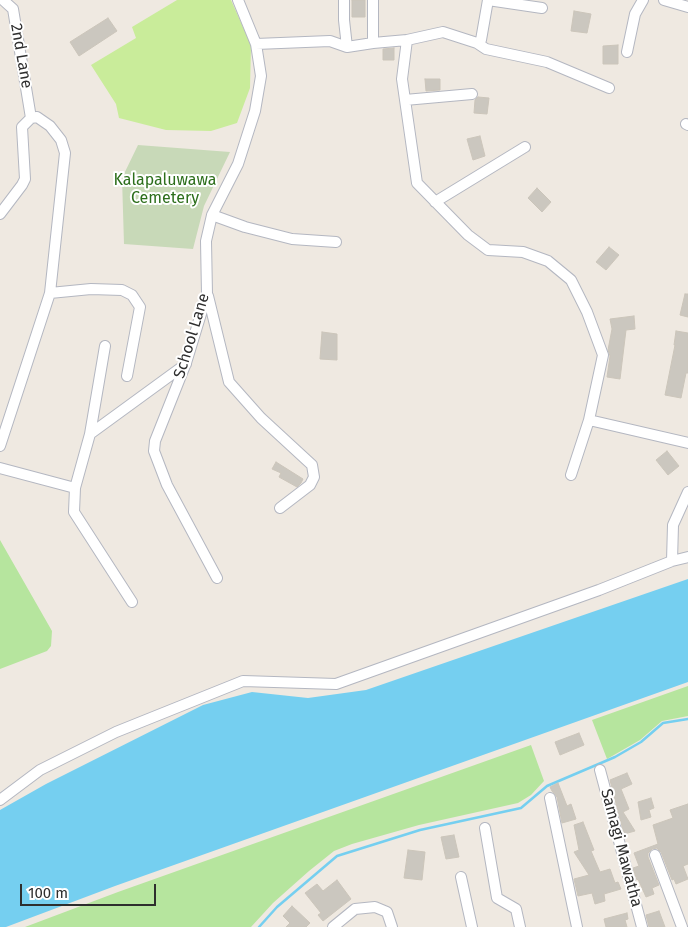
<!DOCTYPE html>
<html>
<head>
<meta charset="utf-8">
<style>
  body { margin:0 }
  #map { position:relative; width:688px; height:927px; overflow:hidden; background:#efe9e1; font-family:"Fira Sans",sans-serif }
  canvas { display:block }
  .scale { position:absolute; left:20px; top:884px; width:136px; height:22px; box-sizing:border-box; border:2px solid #2e2e2e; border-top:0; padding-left:6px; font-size:15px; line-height:18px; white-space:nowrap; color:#2e2e2e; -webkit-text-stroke:4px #fff; paint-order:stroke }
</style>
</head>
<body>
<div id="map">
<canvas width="688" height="927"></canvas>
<div class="scale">100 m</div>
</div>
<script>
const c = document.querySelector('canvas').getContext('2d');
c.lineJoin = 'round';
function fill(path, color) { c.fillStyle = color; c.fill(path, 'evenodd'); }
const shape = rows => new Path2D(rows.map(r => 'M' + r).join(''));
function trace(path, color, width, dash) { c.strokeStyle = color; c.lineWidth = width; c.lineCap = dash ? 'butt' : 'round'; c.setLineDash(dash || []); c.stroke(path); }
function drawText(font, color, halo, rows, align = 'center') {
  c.font = font + ' "Fira Sans",sans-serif'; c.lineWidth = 4; c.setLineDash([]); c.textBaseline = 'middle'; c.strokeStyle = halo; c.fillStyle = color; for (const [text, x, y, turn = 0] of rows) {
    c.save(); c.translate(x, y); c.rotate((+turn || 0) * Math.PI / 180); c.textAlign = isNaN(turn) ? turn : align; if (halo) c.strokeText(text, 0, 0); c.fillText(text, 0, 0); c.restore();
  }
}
const green = shape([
  [0,540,52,631,51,646,47,651,0,669],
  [688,686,688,716,662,721,640,740,607,759,592,720],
  [531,745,544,781,531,795,518,803,419,825,352,844,334,851,309,871,273,903,251,927,25,927,118,892]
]);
const cemetery = shape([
  [138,145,230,152,204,206,193,249,124,244,122,178]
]);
const pitch = shape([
  [177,0,231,0,251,45,250,88,237,123,211,131,166,130,119,118,116,104,91,65,136,38,132,27]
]);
const water = shape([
  [688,579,688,682,115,886,6,927,0,927,0,810,46,784,203,705,252,692,308,698,366,690]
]);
const stream = shape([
  [259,927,277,907,337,856,420,830,521,808,547,786,615,757,641,742,663,723,688,719]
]);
const building = shape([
  [352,0,365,0,365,17,352,17,352,0],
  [574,11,591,14,587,33,571,31,574,11],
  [108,18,117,31,79,56,70,42,108,18],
  [618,45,618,64,603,64,603,46,618,45],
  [394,48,394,60,383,60,383,49,394,48],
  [425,79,440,79,440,90,426,91,425,79],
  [478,97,489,98,487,114,474,113,475,100,478,97],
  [480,136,485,156,473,160,467,139,480,136],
  [537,188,551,202,542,212,528,198,537,188],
  [609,247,619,255,606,270,596,262,609,247],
  [685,294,688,294,688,317,680,315,685,294],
  [634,316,635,329,626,330,620,379,607,377,610,356,608,350,612,329,610,319,634,316],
  [676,331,688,333,688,373,686,373,681,398,665,395,675,345,674,345,676,331],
  [322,332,337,334,337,360,320,359,322,332],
  [667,451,679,466,668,475,656,460,667,451],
  [276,462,303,479,301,483,297,487,279,477,281,473,272,469,276,462],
  [579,733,584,745,560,755,555,742,579,733],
  [627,773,632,784,621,789,629,809,623,812,635,831,624,834,610,780,627,773],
  [558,783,567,806,571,804,576,819,562,823,557,797,552,791,550,787,558,783],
  [651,798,654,808,649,810,651,817,641,820,638,802,651,798],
  [688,804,688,864,683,866,688,879,676,884,674,879,672,880,661,852,657,848,652,849,648,853,648,857,659,885,652,888,654,894,646,897,638,879,637,880,633,868,639,866,634,853,658,844,653,825,673,818,670,810,688,804],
  [583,822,594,850,591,851,600,872,610,869,615,883,618,882,621,889,604,894,605,901,595,904,592,893,578,896,574,879,589,875,574,852,579,850,574,825,583,822],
  [454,835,459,857,446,859,441,837,454,835],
  [408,850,425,852,422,880,404,878,408,850],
  [337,880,351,899,323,921,318,915,321,913,305,893,317,884,323,891,337,880],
  [292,906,310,923,306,927,286,927,290,923,283,916,292,906],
  [659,911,665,927,649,927,646,915,659,911],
  [627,913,628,919,625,920,627,927,606,927,604,919,627,913]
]);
const minor = shape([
  [3,0,13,9,31,118],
  [344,0,344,20,347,47],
  [373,0,373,43],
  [664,0,688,7],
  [407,40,443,32,477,43,481,40,488,0,542,8],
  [477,43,486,49,547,62,609,88],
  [256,44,330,41,347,47,373,43,407,40,402,79,417,183,468,235,488,250,523,252,548,261,571,280,587,312,603,355,589,420,688,443],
  [627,52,635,14,643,0],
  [405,100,472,94],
  [686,124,688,125],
  [435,202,525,147],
  [0,214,22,185,25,179,22,127,31,118,37,117,50,126,61,140,65,153,50,293,0,446],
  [212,215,245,227,292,239,336,242],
  [50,293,91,289,122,290,132,295,140,307,127,376],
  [208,296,229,382,261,418,312,465,314,477,310,485,280,508],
  [105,346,90,434,75,488,74,512,132,602],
  [90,434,186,364],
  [0,468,75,488],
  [571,475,589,420],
  [672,561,673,525,688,492],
  [217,578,167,485,154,451,155,441,186,363,207,294,206,241,212,215,238,164,255,111,261,76,256,44,238,0],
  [600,770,642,927],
  [550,798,577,927],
  [0,800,40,770,116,732,243,681,336,684,599,590,672,561,688,557],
  [485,828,497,898,516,909,520,927],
  [655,855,682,927],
  [461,877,472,927],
  [333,927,355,909,375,907,387,912,392,927]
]);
const streetNames = [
  ["2nd Lane",21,56,80],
  ["School Lane",192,336,-73],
  ["Samagi Mawatha",621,848,75]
];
const parkNames = [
  ["Kalapaluwawa",165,181],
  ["Cemetery",165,199]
];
fill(green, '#b6e59e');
fill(cemetery, '#c8d9b8');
fill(pitch, '#c9ec9a');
fill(water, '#75cff0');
trace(stream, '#75cff0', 2.5);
fill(building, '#cbc7bf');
trace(building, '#cbc5ba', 1);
trace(minor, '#b4b7c1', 12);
trace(minor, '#fff', 10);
drawText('16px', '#2e2e2e', '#fff', streetNames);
drawText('16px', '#2c6e1b', '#fff', parkNames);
</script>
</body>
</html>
